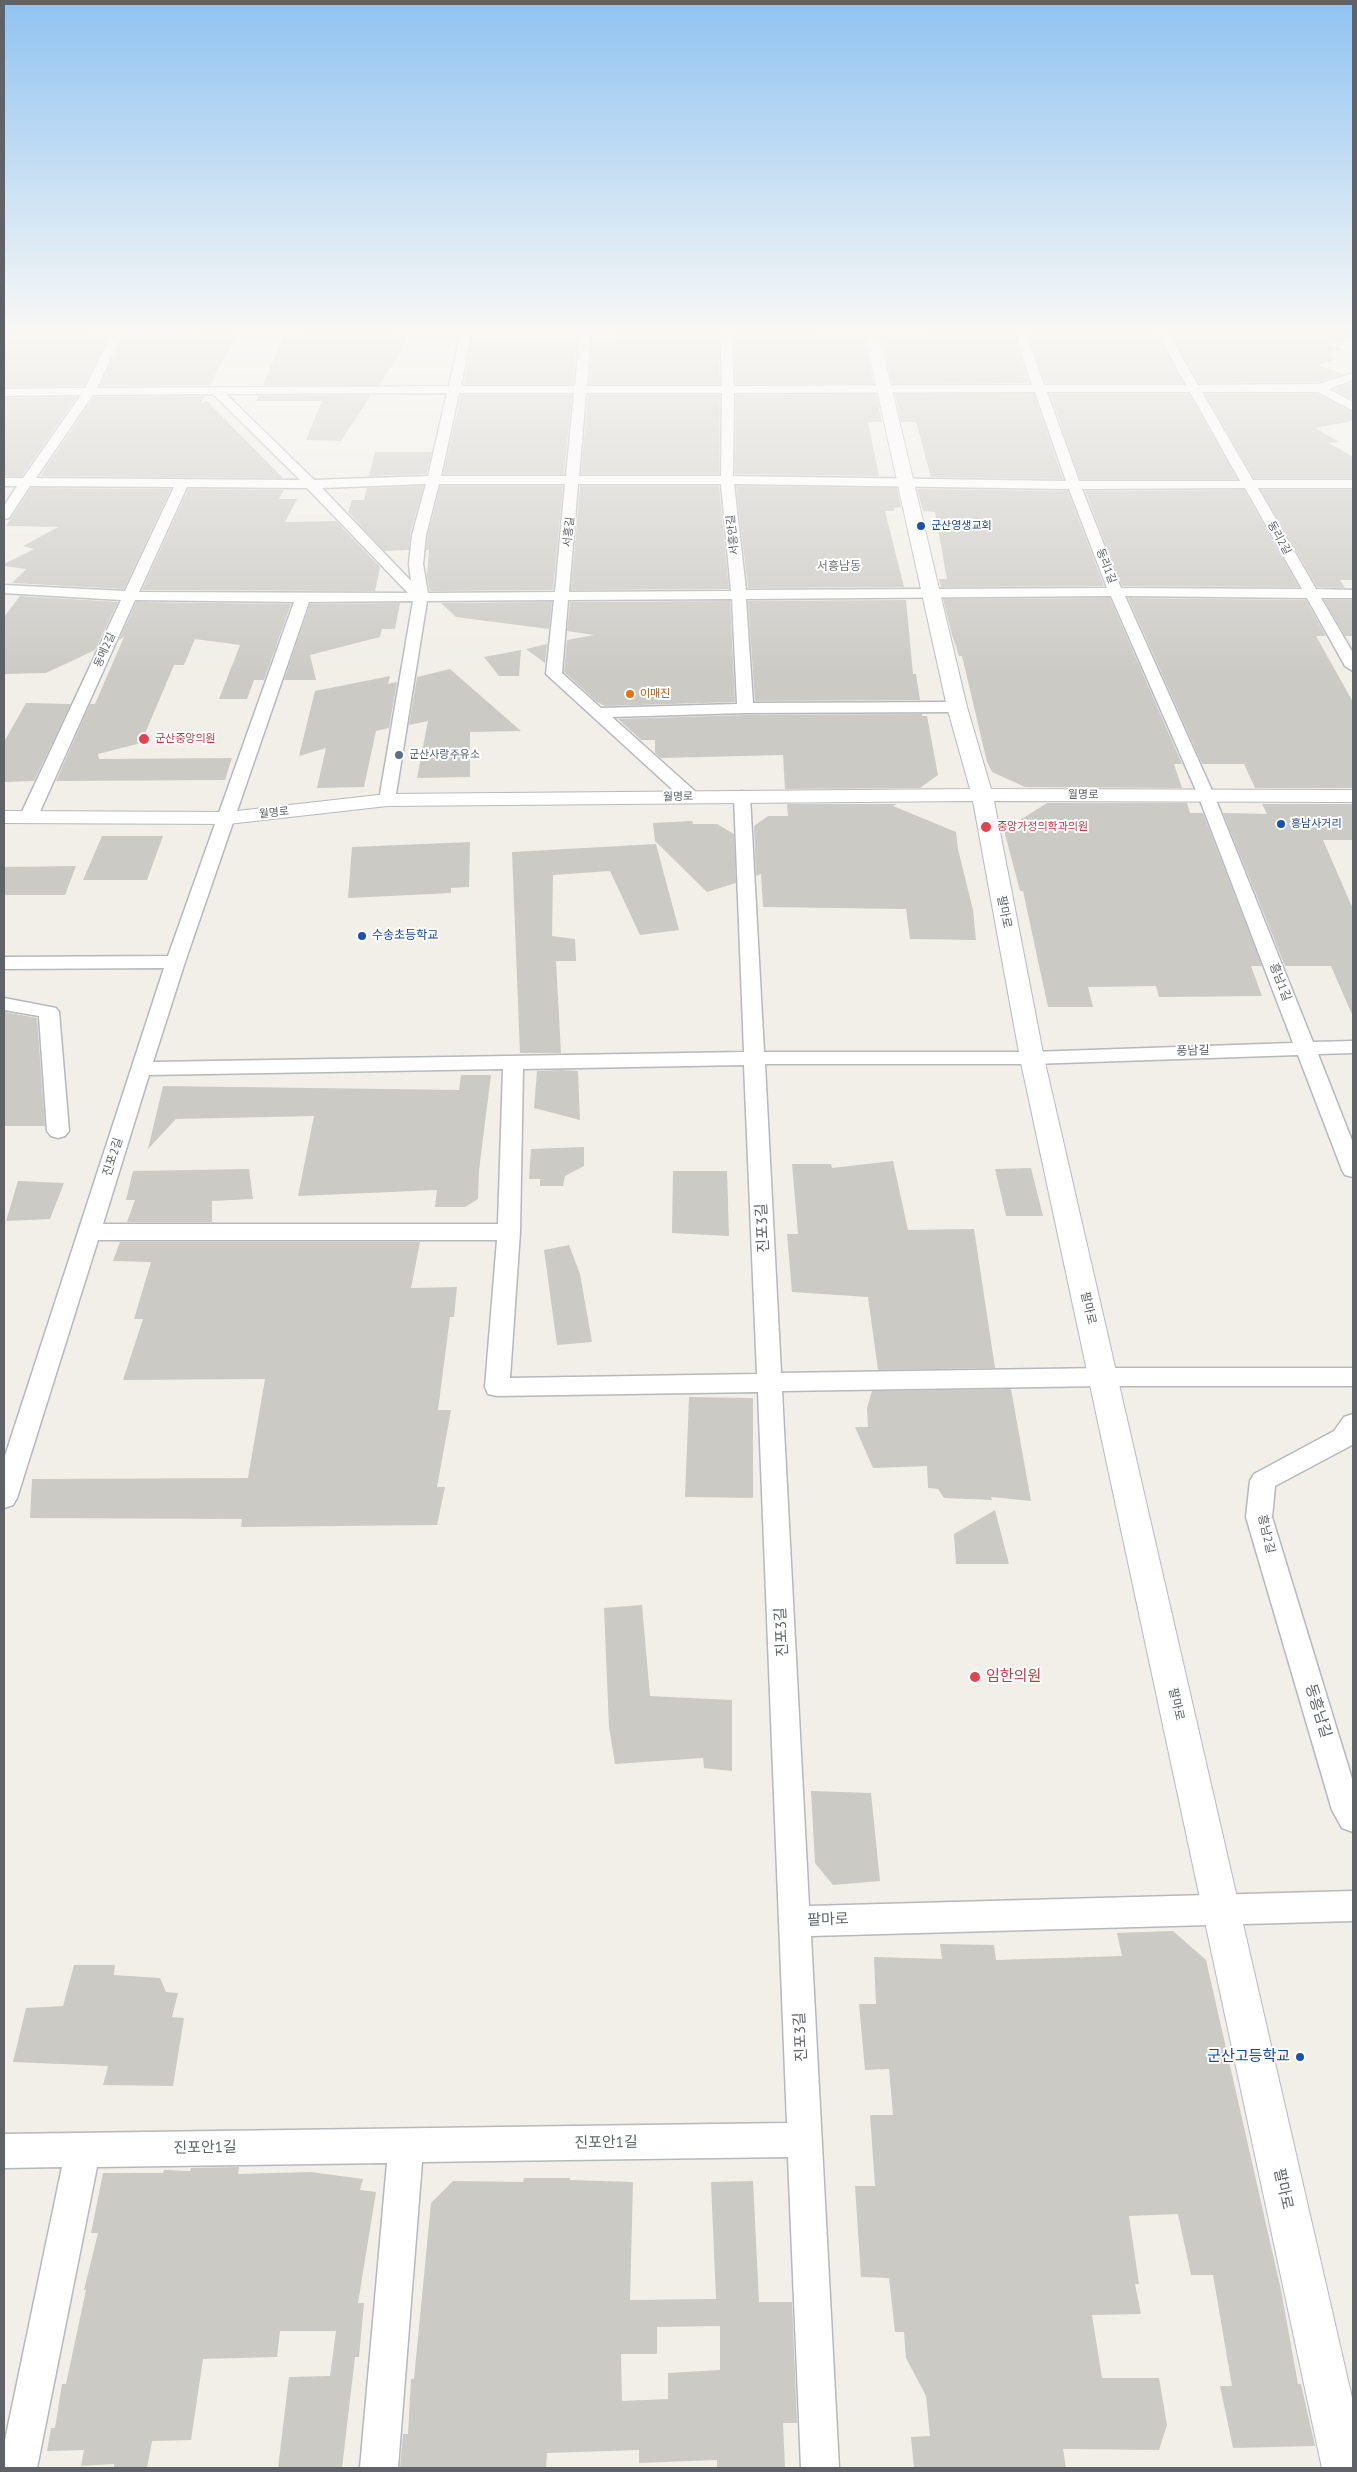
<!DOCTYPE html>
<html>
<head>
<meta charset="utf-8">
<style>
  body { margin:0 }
  #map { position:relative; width:1357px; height:2472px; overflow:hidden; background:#f1efe8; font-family:"PT Sans",sans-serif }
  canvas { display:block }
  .frame { position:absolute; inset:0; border:5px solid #5f6368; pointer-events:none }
</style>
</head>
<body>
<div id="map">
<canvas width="1357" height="2472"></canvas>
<div class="frame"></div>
</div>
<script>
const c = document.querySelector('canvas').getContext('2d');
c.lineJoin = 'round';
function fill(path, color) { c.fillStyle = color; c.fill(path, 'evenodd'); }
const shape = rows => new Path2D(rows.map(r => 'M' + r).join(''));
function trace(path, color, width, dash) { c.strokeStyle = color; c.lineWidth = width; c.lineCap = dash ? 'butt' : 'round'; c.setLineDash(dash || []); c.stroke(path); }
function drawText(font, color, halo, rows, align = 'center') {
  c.font = font + ' "PT Sans","Noto Sans KR",sans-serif'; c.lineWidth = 4; c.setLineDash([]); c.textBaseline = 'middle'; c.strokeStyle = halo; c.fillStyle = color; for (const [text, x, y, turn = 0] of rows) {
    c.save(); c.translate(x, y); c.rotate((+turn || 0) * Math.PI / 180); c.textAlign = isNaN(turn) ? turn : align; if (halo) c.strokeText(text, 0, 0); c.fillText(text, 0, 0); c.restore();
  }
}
const building = shape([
  [4,331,98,331,94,336,109,336,84,386,4,387],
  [199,331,238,331,210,385,100,386,124,336,197,334],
  [616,331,718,331,720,384,589,384,592,339,614,339],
  [733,331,818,331,819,335,863,334,874,384,736,384],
  [922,331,1012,331,1029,383,892,384,881,333,923,333],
  [1027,331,1154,331,1183,383,1045,383],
  [1169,331,1353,331,1353,336,1329,345,1342,349,1327,355,1338,359,1318,365,1344,374,1319,382,1199,383],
  [304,332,408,333,403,349,379,385,263,385,284,335,303,335],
  [567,338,577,339,573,384,464,384,473,339],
  [1353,382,1353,400,1334,389],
  [876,394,882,422,868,422,879,476,735,474,736,395],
  [895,394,1034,394,1063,479,931,477,916,422,901,422],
  [1050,394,1189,394,1237,479,1080,479],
  [1205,394,1318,394,1353,413,1353,421,1315,428,1339,442,1329,443,1353,457,1353,478,1254,478],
  [371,395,341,441,306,440,322,401,256,401,258,396],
  [461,395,572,395,564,474,443,474],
  [588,395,720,395,719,474,581,474],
  [205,396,201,403,207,401,283,478,40,476,94,397],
  [77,397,22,476,4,476,4,398],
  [375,452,432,452,426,474,369,476],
  [424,486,410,534,409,550,384,551,348,512,352,500,364,500,367,488],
  [440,486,563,486,553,590,430,591,427,576,429,550,426,550,428,535],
  [580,486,719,486,729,589,571,590],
  [736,486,897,488,901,507,894,508,894,511,885,511,904,587,748,588],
  [31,488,171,489,124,589,12,583,26,569,4,566,4,564,34,549,23,546,58,527,6,526],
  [188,489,284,490,279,499,297,499,285,522,336,521,380,567,375,591,142,590],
  [917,489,1068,491,1104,586,941,587,939,579,947,579,935,512,923,511],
  [1244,490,1299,587,1122,586,1085,491],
  [1261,490,1353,490,1353,580,1340,580,1345,588,1317,587],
  [20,596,118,602,95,650,46,673,4,674,4,617],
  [1110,598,1182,764,1174,764,1182,788,1025,787,992,772,987,762,962,656,959,656,952,635,943,599],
  [1128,598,1306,600,1326,636,1316,636,1353,702,1353,788,1255,788,1244,764,1202,764],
  [906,600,913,674,916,674,920,700,755,701,748,601],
  [1324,600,1353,600,1353,636,1345,636],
  [730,601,735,702,605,706,597,702,564,672,567,640,594,635,567,631,570,602],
  [136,602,291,604,264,680,254,680,247,699,219,699,240,645,195,639,184,665,174,665,141,743,98,754,99,759,232,758,225,780,56,781,90,704,95,704,124,637,119,640],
  [552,602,549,629,456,617,441,603],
  [400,603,395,629,382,629,380,637,310,655,316,680,284,680,310,604],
  [547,644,545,663,526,649],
  [521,650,519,676,499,676,484,657],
  [450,669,521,731,470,732,470,777,417,778,428,721,409,725,417,677],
  [390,676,388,684,397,682,389,728,376,731,364,787,317,788,326,748,299,756,315,691],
  [26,703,71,704,34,781,4,782,4,742],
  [922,714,922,716,927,716,938,775,920,788,785,789,783,755,661,758,655,753,655,740,641,740,618,719,745,715],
  [1047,803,1187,803,1190,813,1203,813,1262,966,1251,966,1262,996,1159,997,1156,986,1088,987,1093,1007,1048,1007,1023,891,1020,891,1004,830],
  [787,804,897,804,893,806,956,832,958,849,973,910,976,940,910,939,906,909,763,907,761,874,756,876,754,826,768,816,788,816],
  [1262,804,1353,804,1353,840,1323,840,1353,909,1353,1017,1331,966,1285,966,1223,813,1267,814],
  [692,821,693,824,717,824,734,834,736,883,707,892,655,841,653,823],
  [102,836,163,836,147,880,83,880],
  [470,842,469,887,451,888,451,893,348,898,352,847],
  [656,844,679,930,640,935,610,871,553,875,552,936,575,939,576,961,556,961,561,1053,520,1053,512,852],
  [76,866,65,895,4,895,4,867],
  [4,1012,37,1018,45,1126,4,1126],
  [562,1070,578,1071,580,1120,534,1108,537,1071],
  [461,1075,491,1075,479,1170,478,1199,465,1207,435,1207,437,1190,298,1196,314,1116,176,1119,148,1149,163,1086,459,1090],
  [584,1147,584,1166,565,1176,563,1186,540,1186,540,1179,529,1179,531,1149],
  [893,1161,908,1230,974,1229,995,1368,878,1370,868,1297,792,1292,787,1234,798,1234,792,1164,831,1164,832,1168],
  [1031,1168,1043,1216,1006,1216,995,1169],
  [249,1169,253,1199,212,1201,212,1222,127,1222,135,1200,126,1200,133,1171],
  [673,1171,727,1171,729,1236,672,1233],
  [18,1181,64,1183,50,1219,6,1221],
  [120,1242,420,1242,411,1288,457,1287,454,1317,450,1317,438,1410,451,1410,437,1487,445,1487,437,1525,241,1527,242,1519,30,1518,32,1479,248,1478,265,1379,123,1380,143,1319,134,1319,151,1262,113,1261],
  [569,1245,580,1274,592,1342,557,1345,544,1250],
  [1011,1389,1031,1501,991,1497,992,1500,944,1498,938,1489,928,1488,927,1466,873,1468,855,1427,868,1427,867,1408,872,1391],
  [689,1397,753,1398,753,1498,685,1497],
  [995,1510,1009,1564,956,1564,954,1534],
  [642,1605,650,1696,732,1700,732,1771,704,1768,703,1758,615,1764,609,1727,604,1608],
  [811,1791,871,1793,880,1881,833,1885,815,1863],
  [1173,1931,1206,1960,1281,2290,1298,2384,1301,2384,1315,2446,1233,2448,1220,2386,1232,2386,1213,2275,1191,2275,1178,2214,1129,2216,1139,2284,1135,2284,1141,2314,1092,2315,1102,2378,1159,2378,1167,2425,1159,2450,1063,2449,1066,2468,914,2468,911,2437,930,2436,926,2396,906,2358,904,2332,895,2332,889,2278,861,2277,855,2186,875,2186,870,2115,893,2115,889,2069,865,2070,859,2004,876,2004,874,1957,942,1959,940,1944,994,1945,996,1960,1122,1956,1117,1933],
  [74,1965,115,1965,114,1975,160,1978,166,1992,178,1993,172,2017,184,2018,173,2086,103,2085,108,2066,13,2062,26,2008,63,2006],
  [239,2167,238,2174,311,2172,363,2179,360,2190,376,2192,358,2303,364,2303,359,2357,355,2357,342,2468,278,2468,289,2377,330,2376,336,2331,280,2331,277,2357,203,2359,191,2440,152,2441,147,2468,114,2468,114,2464,81,2466,84,2450,47,2451,51,2428,55,2428,62,2384,66,2384,86,2290,84,2290,98,2233,91,2233,103,2173,163,2173,164,2170,190,2171,191,2168],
  [524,2178,570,2178,570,2180,633,2182,630,2300,716,2299,711,2182,753,2181,759,2302,792,2302,797,2423,783,2423,785,2468,717,2468,717,2460,639,2463,639,2450,547,2453,546,2468,400,2468,403,2434,408,2434,411,2379,414,2379,431,2203,453,2181,523,2182],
  [720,2326,720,2370,668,2373,668,2399,622,2401,621,2354,657,2354,657,2327]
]);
const street = shape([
  [113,331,124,331,97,388,449,386,461,331,472,331,461,386,575,386,580,331,591,331,587,386,722,386,720,331,731,331,734,386,1032,385,1014,331,1025,331,1044,385,1186,385,1156,331,1167,331,1198,385,1319,384,1353,373,1353,380,1329,389,1353,402,1353,411,1318,392,1202,392,1253,480,1353,480,1353,488,1258,488,1316,589,1353,590,1353,598,1321,598,1353,653,1353,671,1345,666,1307,598,1125,596,1214,795,1313,1042,1353,1041,1353,1053,1318,1054,1353,1143,1353,1177,1345,1175,1342,1170,1298,1055,1032,1064,765,1064,781,1373,1103,1368,1353,1368,1353,1386,1103,1386,782,1391,809,1906,1353,1891,1353,1921,811,1936,839,2468,801,2468,788,2157,422,2162,398,2468,360,2468,387,2163,97,2167,37,2468,4,2468,4,2445,62,2167,4,2168,4,2134,787,2123,758,1392,497,1396,488,1394,485,1387,497,1240,98,1240,17,1498,13,1505,4,1508,4,1459,164,968,4,969,4,957,168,956,294,602,135,600,38,816,35,820,29,821,23,820,20,816,121,600,4,593,4,585,125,591,174,487,30,486,9,518,4,519,4,506,17,486,4,486,4,478,23,478,81,395,4,396,4,389,85,388,113,331],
  [1035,392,1066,481,733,476,734,393,1035,392],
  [1047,392,1190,392,1240,481,1079,481,1047,392],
  [447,393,428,476,314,480,226,394,447,393],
  [459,393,574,393,566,476,441,476,459,393],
  [586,393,722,393,721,476,579,476,586,393],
  [213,394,300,480,36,478,93,395,213,394],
  [426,484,412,535,409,564,411,581,322,488,426,484],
  [439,484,565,484,555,592,428,593,423,564,426,535,439,484],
  [578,484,721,484,731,591,569,592,578,484],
  [734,484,1069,489,1107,588,746,590,734,484],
  [187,487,307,488,408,593,139,592,187,487],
  [1245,488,1302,589,1121,588,1082,489,1245,488],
  [1111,596,1198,795,1293,1043,1032,1052,764,1052,750,796,748,792,742,791,736,792,734,796,744,1052,153,1062,185,962,309,602,413,601,379,800,381,804,387,805,393,804,395,800,427,601,554,600,546,674,685,801,691,802,697,801,699,797,697,793,612,717,745,713,957,712,965,707,957,702,753,703,746,599,1111,596],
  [732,599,737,704,601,708,562,673,568,600,732,599],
  [744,1065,757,1374,510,1378,520,1232,523,1069,744,1065],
  [503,1069,498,1224,103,1224,149,1075,503,1069],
  [4,998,56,1008,59,1012,69,1131,65,1136,58,1138,51,1136,47,1131,39,1016,4,1010,4,998],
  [1353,1414,1352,1445,1275,1486,1272,1517,1353,1782,1353,1832,1342,1828,1332,1810,1246,1517,1250,1481,1254,1474,1334,1431,1344,1417,1353,1414]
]);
const secondary = shape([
  [864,331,878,331,967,707,991,789,1353,790,1353,802,994,801,1044,1058,1353,2402,1353,2468,1322,2468,1020,1058,973,801,387,806,228,824,4,823,4,811,228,812,387,794,970,789,947,707,864,331]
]);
const markers = [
  [921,526,5,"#1a4fb4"],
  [630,694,5,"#e8710a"],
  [144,739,6,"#e0444e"],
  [399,755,5,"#5c6f8a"],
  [1281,824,5,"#1a4fb4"],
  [986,827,6,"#e0444e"],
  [362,936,5,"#1a4fb4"],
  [975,1677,6,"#e0444e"],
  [1300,2057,5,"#1a4fb4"]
];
const farTransitnames = [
  ["군산영생교회",931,526],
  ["흥남사거리",1291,824]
];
const farStreetnames = [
  ["서흥길",569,532,-84],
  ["서흥안길",733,535,-96],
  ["동리2길",1279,538,61],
  ["동리1길",1106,566,69],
  ["동메2길",105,650,-66],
  ["월명로",1083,795],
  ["월명로",678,797,-1],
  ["월명로",274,813,-6]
];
const farFoodnames = [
  ["이매진",640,694]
];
const farHealthnames = [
  ["군산중앙의원",155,739],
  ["중앙가정의학과의원",997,827]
];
const farServicenames = [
  ["군산사랑주유소",409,755]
];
const farQuarternames = [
  ["서흥남동",839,567]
];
const streetNames = [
  ["팔마로",1004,912,79],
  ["흥남1길",1280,982,69],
  ["풍남길",1193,1051,-2],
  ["진포2길",113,1157,-72],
  ["팔마로",1088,1308,77],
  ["흥남2길",1266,1534,77],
  ["팔마로",1176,1704,77]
];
const transitNames = [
  ["수송초등학교",372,936]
];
const nearStreetnames = [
  ["진포3길",763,1228,-93],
  ["진포3길",782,1632,-93],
  ["동흥남길",1318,1711,73],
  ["팔마로",828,1920,-2],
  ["진포3길",801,2037,-93],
  ["진포안1길",606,2143,-1],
  ["진포안1길",205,2148,-1],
  ["팔마로",1283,2189,77]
];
const nearHealthnames = [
  ["임한의원",986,1677]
];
const nearTransitnames = [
  ["군산고등학교",1290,2057]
];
fill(building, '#cccac5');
trace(street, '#b5b8bc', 3);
trace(secondary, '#b6babf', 2);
fill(street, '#fff');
fill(secondary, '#fff');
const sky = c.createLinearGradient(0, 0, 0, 677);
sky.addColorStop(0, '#8fc3f1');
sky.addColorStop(0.49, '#f9f8f5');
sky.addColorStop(1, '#f9f8f500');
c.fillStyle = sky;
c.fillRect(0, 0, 1357, 677);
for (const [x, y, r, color] of markers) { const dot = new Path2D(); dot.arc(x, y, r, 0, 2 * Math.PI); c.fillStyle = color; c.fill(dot); trace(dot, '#fff', 2); }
drawText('11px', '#164399', '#fff', farTransitnames, 'left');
drawText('11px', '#5f6368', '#fff', farStreetnames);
drawText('11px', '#c56008', '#fff', farFoodnames, 'left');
drawText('11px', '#be3a42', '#fff', farHealthnames, 'left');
drawText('11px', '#4e5e75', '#fff', farServicenames, 'left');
drawText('12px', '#70757a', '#fff', farQuarternames);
drawText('12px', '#5f6368', '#fff', streetNames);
drawText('12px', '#164399', '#fff', transitNames, 'left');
drawText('15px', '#5f6368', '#fff', nearStreetnames);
drawText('15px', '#be3a42', '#fff', nearHealthnames, 'left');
drawText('15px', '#164399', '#fff', nearTransitnames, 'right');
</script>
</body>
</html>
